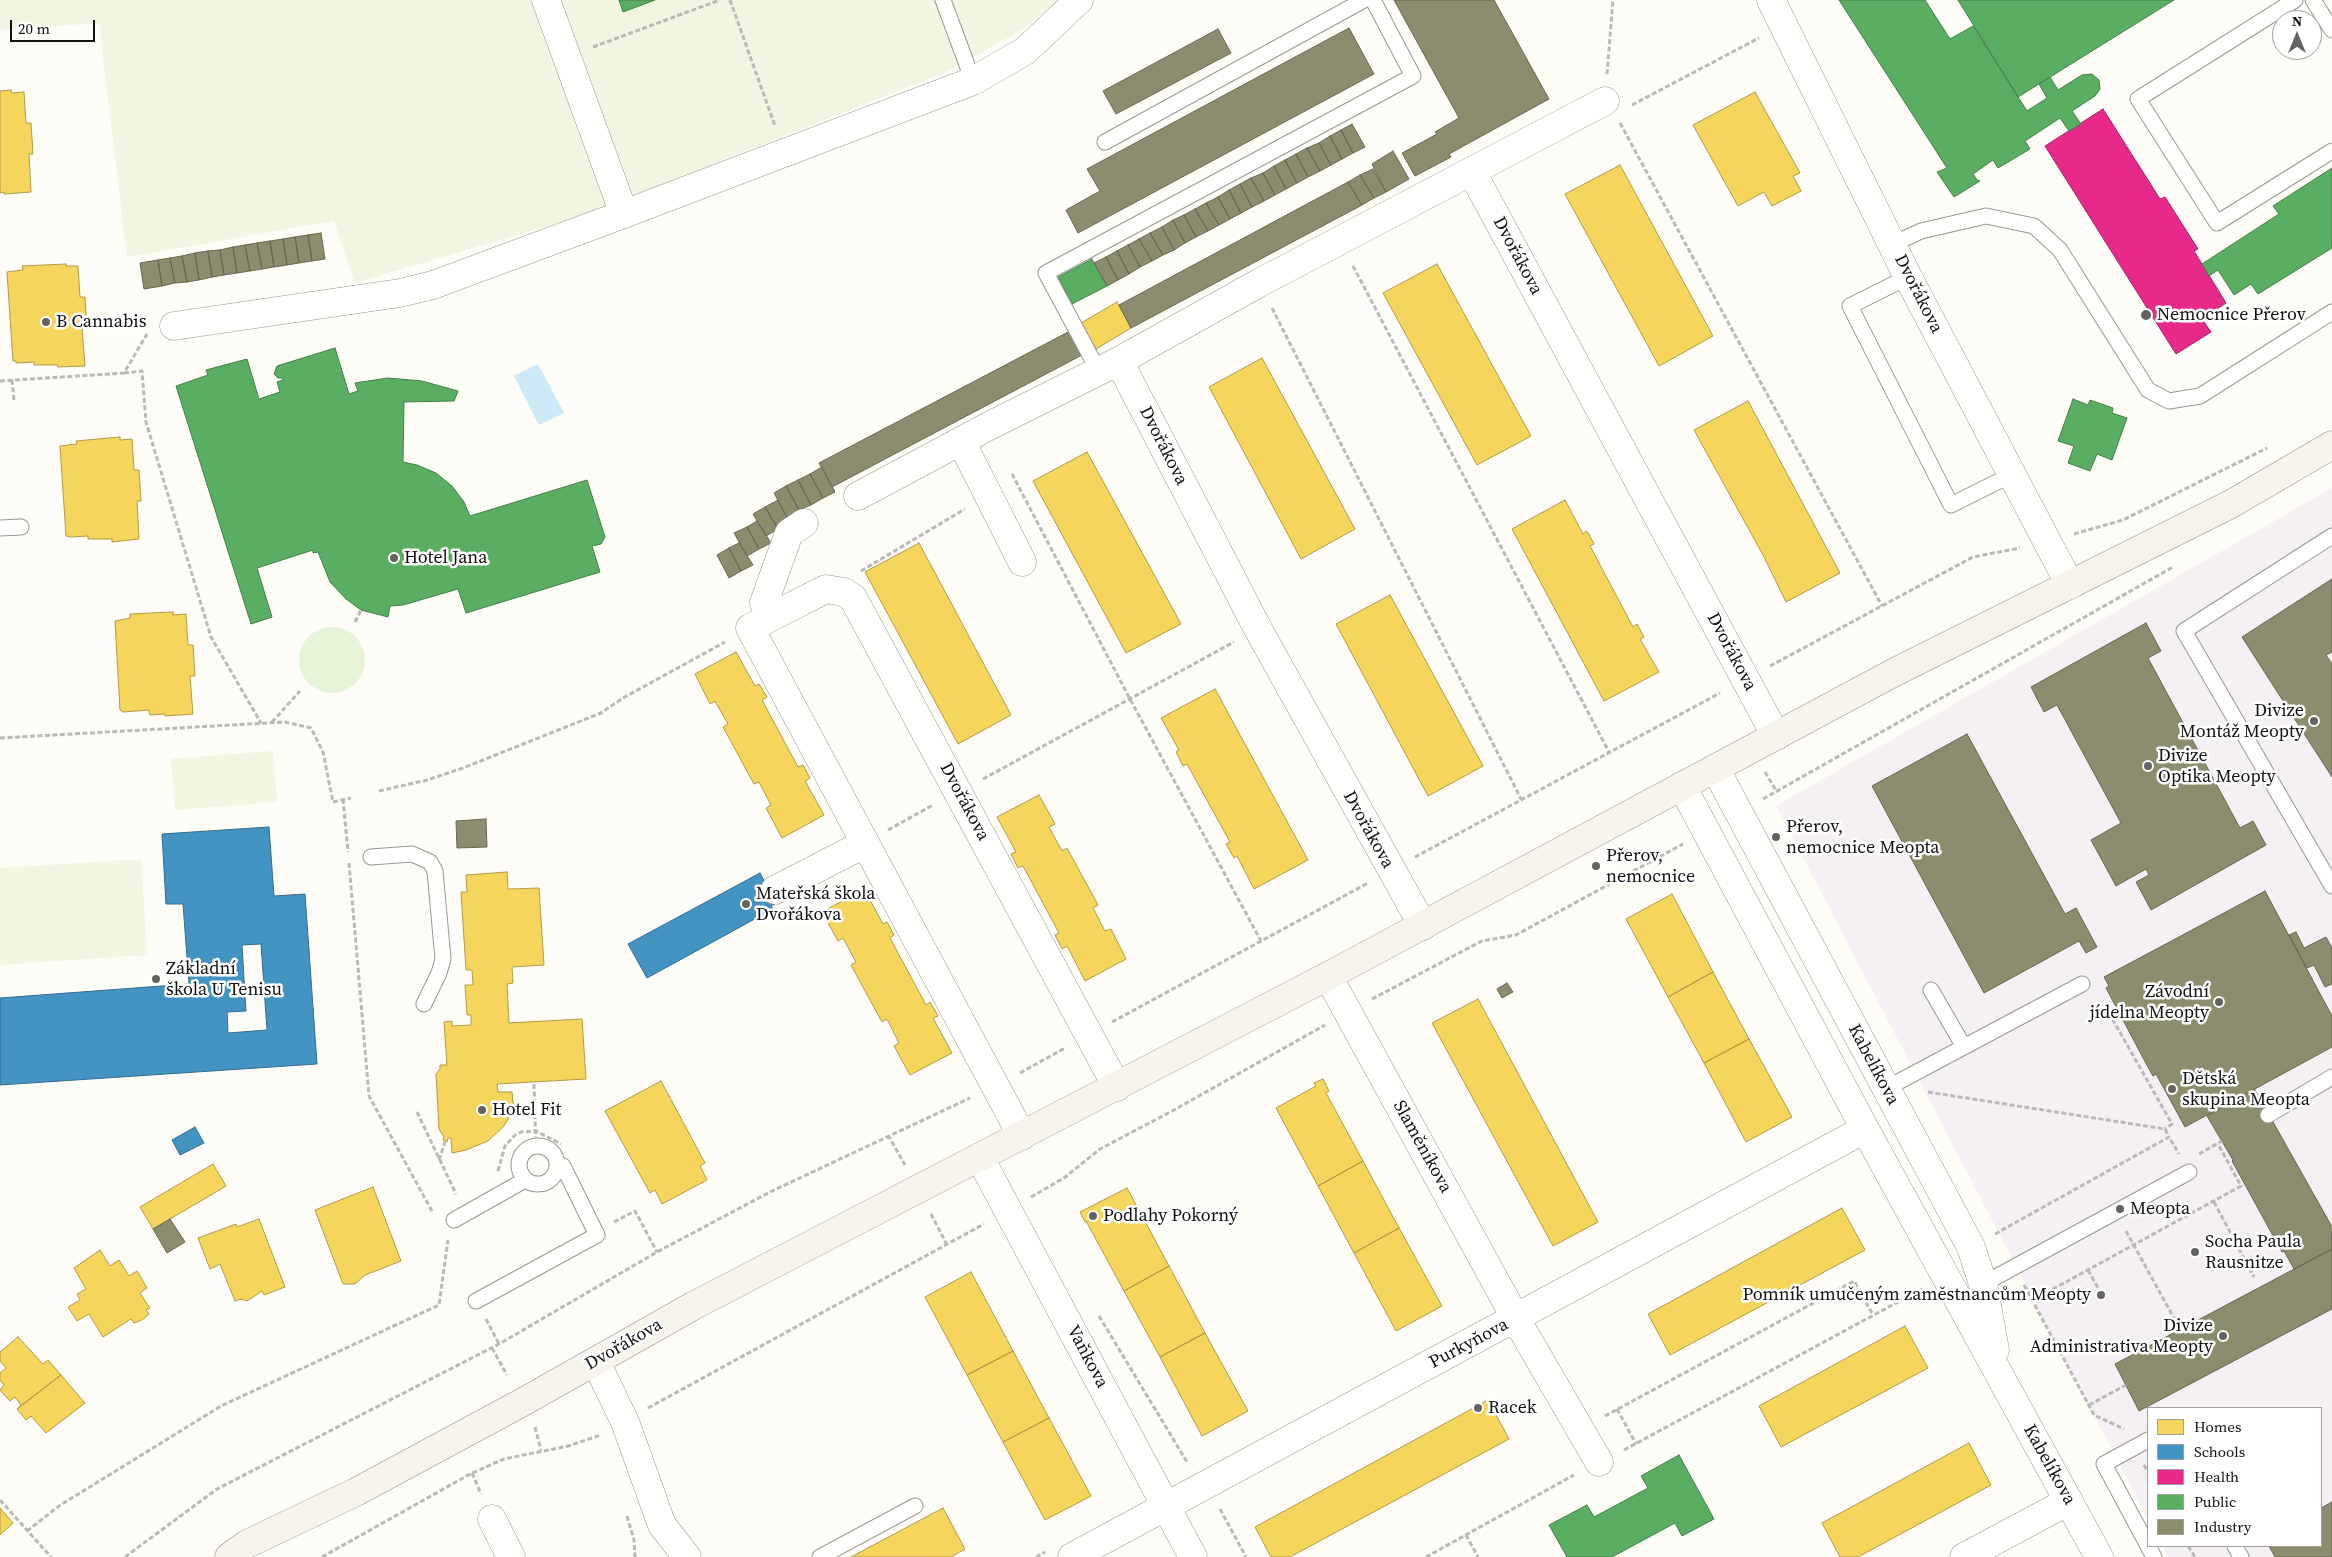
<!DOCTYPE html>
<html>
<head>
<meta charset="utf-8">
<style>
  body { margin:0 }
  #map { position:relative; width:2332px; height:1557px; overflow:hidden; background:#fdfcf7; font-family:"Source Serif 4",serif }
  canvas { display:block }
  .legend { position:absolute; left:2147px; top:1407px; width:175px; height:140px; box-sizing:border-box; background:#fff; border:1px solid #a0a0a0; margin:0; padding:6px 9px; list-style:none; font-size:15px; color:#111 }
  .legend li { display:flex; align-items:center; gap:10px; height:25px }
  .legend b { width:25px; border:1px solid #a0a0a0 }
  .north { position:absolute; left:2272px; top:10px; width:50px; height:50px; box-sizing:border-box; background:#fff; border:1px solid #a0a0a0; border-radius:50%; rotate:0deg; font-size:14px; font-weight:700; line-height:20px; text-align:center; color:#111 }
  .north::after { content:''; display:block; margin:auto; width:18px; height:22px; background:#646362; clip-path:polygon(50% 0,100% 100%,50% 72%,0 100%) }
  .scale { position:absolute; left:10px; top:20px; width:85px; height:22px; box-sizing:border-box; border:2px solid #111; border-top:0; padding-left:6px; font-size:15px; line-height:18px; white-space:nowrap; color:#111; -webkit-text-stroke:4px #fff; paint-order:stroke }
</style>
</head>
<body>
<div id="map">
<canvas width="2332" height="1557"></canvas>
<ul class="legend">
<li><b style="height:14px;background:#f6d55c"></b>Homes</li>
<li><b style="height:14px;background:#4393c3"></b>Schools</li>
<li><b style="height:14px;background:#e7298a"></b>Health</li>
<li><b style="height:14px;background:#5aae61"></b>Public</li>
<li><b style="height:14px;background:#8c8c6e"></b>Industry</li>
</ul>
<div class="north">N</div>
<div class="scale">20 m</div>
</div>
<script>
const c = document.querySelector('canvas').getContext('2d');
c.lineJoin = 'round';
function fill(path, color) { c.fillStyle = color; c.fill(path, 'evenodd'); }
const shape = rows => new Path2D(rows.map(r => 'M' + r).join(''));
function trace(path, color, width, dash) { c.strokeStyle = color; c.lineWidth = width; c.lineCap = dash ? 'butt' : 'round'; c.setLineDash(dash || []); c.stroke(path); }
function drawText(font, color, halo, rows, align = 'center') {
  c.font = font + ' "Source Serif 4",serif'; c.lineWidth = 5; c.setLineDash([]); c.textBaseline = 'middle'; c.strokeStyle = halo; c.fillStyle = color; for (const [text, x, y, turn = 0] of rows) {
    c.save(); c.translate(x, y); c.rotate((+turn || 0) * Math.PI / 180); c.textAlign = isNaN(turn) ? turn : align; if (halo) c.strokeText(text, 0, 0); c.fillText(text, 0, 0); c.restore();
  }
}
const industrial = shape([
  [2332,488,2332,1557,2168,1557,2162,1546,2321,1546,2321,1408,2148,1408,2148,1519,1776,806]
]);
const green = shape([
  '299 660a33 33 0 1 1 66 0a33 33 0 1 1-66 0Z'
]);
const pitch = shape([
  [0,0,1059,0,1022,30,950,70,588,214,355,283,334,221,127,257,99,23,0,30],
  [273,751,277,802,175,810,171,759],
  [141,859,147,955,0,965,0,868]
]);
const water = shape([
  [538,364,564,413,539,425,514,376]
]);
const homes = shape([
  [11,90,12,93,24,92,26,123,31,123,33,154,29,154,31,192,4,194,4,192,0,193,0,91,11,90],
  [1755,92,1800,173,1793,176,1801,191,1772,206,1764,192,1738,206,1693,125,1755,92],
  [1620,165,1713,336,1659,366,1565,194,1620,165],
  [66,264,66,266,78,266,80,297,85,297,87,328,82,328,85,366,58,367,58,365,34,365,34,362,16,363,16,361,13,361,7,272,23,270,22,266,66,264],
  [1437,264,1531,436,1477,465,1383,293,1437,264],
  [1117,302,1131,328,1096,349,1081,323,1117,302],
  [1262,358,1355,529,1301,559,1209,387,1262,358],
  [1748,401,1840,573,1786,602,1763,555,1694,430,1748,401],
  [120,437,120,440,132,439,134,470,139,470,141,501,137,501,139,539,112,542,112,539,88,539,88,536,70,537,66,536,60,446,77,444,76,441,120,437],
  [1087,452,1181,624,1126,653,1033,481,1087,452],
  [1565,500,1583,534,1587,531,1594,544,1590,546,1633,627,1637,624,1644,637,1640,639,1659,672,1604,701,1512,529,1565,500],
  [919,543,1011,715,958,744,865,572,919,543],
  [1390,595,1483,766,1428,796,1336,624,1390,595],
  [173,612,173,615,186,614,188,645,193,645,195,676,190,676,193,714,165,716,165,714,150,715,149,710,123,712,120,710,115,621,130,618,130,614,173,612],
  [736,652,755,686,759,684,767,697,762,700,798,767,803,765,810,778,805,781,824,815,782,838,766,808,771,805,759,782,754,784,723,727,728,724,715,701,710,704,695,674,736,652],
  [1215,689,1308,860,1254,889,1237,856,1234,858,1226,844,1230,842,1187,764,1183,766,1176,752,1179,750,1161,718,1215,689],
  [1039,795,1055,824,1049,827,1062,851,1067,848,1098,905,1093,908,1105,931,1111,929,1126,959,1085,981,1067,946,1062,949,1055,935,1059,933,1023,866,1018,868,1011,854,1016,852,997,817,1039,795],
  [507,872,508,889,539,888,544,965,512,967,513,983,507,984,509,1023,582,1019,586,1079,497,1084,498,1092,512,1092,514,1110,503,1127,488,1141,466,1150,452,1153,451,1138,448,1138,447,1142,443,1140,444,1137,439,1129,436,1074,440,1069,440,1065,447,1065,444,1022,452,1021,452,1026,471,1025,471,1015,467,1015,465,985,473,985,472,970,466,970,461,892,467,892,466,875,507,872],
  [864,889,883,924,887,922,894,935,890,938,926,1005,930,1002,938,1016,933,1018,952,1053,910,1075,894,1046,899,1043,887,1019,882,1022,851,965,856,962,843,938,838,941,822,912,864,889],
  [1672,894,1713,972,1668,997,1626,919,1672,894],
  [1713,972,1749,1039,1704,1063,1668,997,1713,972],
  [1478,999,1598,1222,1553,1246,1432,1023,1478,999],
  [1749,1039,1792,1117,1746,1142,1704,1063,1749,1039],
  [1323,1079,1329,1091,1326,1093,1363,1161,1318,1186,1276,1108,1316,1086,1314,1083,1323,1079],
  [661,1081,705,1163,700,1166,707,1180,662,1204,655,1190,650,1193,605,1111,661,1081],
  [1363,1161,1399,1228,1354,1253,1318,1186,1363,1161],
  [213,1164,226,1186,153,1229,140,1207,213,1164],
  [373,1187,401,1261,365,1275,355,1284,343,1284,315,1210,373,1187],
  [1127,1188,1169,1266,1124,1291,1086,1221,1085,1222,1080,1212,1127,1188],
  [1842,1208,1865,1250,1670,1355,1648,1314,1842,1208],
  [259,1219,285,1287,264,1295,262,1291,247,1301,241,1299,235,1301,220,1264,210,1269,198,1238,236,1224,237,1227,259,1219],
  [1399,1228,1442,1306,1396,1331,1354,1253,1399,1228],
  [100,1250,110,1266,119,1260,129,1276,137,1271,147,1288,140,1293,150,1308,146,1310,149,1314,142,1320,134,1323,131,1319,103,1337,89,1314,77,1321,68,1307,80,1300,77,1294,86,1289,74,1268,100,1250],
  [1169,1266,1205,1333,1160,1357,1124,1291,1169,1266],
  [971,1272,1013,1351,967,1375,925,1297,971,1272],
  [1905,1326,1928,1368,1781,1447,1759,1406,1905,1326],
  [1205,1333,1248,1411,1202,1436,1160,1357,1205,1333],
  [18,1337,43,1364,48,1360,61,1375,17,1409,21,1405,15,1397,10,1401,0,1390,4,1385,0,1380,0,1373,6,1368,0,1361,0,1352,18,1337],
  [1013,1351,1049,1418,1003,1442,967,1375,1013,1351],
  [61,1375,85,1403,46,1433,31,1416,26,1420,17,1409,61,1375],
  [1488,1400,1509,1439,1290,1557,1271,1557,1255,1527,1488,1400],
  [1049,1418,1091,1496,1045,1520,1003,1442,1049,1418],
  [1969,1443,1991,1485,1858,1557,1840,1557,1822,1523,1969,1443],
  [0,1508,13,1523,0,1535,0,1508],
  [943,1508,965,1549,951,1557,851,1557,943,1508]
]);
const schools = shape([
  [269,827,274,896,305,894,317,1064,0,1085,0,998,189,984,183,904,166,904,162,834,269,827],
  [261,944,267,1030,228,1033,227,1012,246,1011,242,945,261,944],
  [760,873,776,903,771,906,773,909,647,978,628,944,760,873],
  [195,1127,204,1143,180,1155,172,1140,195,1127]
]);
const health = shape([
  [2103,109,2160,199,2165,197,2198,249,2194,251,2226,303,2202,319,2211,332,2176,354,2045,146,2103,109]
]);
const public = shape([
  [619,0,655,0,623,12,619,0],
  [1839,0,1925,0,1950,39,1973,26,2027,111,2047,98,2039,84,2050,77,2058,90,2082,75,2092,74,2099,80,2100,89,2095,96,2072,111,2081,124,2069,131,2060,118,2025,141,2030,149,1998,168,1993,160,1973,174,1977,180,1980,181,1954,197,1937,172,1947,168,1839,0],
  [1958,0,2174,0,2018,97,1958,0],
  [2332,168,2332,248,2258,294,2251,284,2234,295,2218,270,2209,276,2202,264,2279,214,2273,206,2332,168],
  [1092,259,1107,286,1072,304,1058,277,1092,259],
  [335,348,349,394,358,391,355,383,388,378,422,381,458,391,454,401,404,402,403,462,417,465,436,473,452,486,464,502,470,516,587,480,605,537,601,544,592,546,600,572,466,613,458,589,403,605,390,606,388,617,361,610,346,599,330,582,318,552,313,553,313,550,257,568,272,617,251,624,176,386,208,375,206,370,247,359,259,399,280,392,277,382,283,380,282,378,278,378,274,374,277,366,335,348],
  [2073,399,2088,405,2090,400,2113,408,2112,413,2127,418,2112,460,2097,454,2090,471,2068,463,2074,446,2058,441,2073,399],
  [1679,1455,1714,1519,1682,1536,1675,1523,1612,1557,1567,1557,1549,1525,1587,1505,1594,1517,1648,1488,1641,1476,1679,1455]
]);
const industry = shape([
  [1394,0,1494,0,1549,99,1449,154,1451,157,1415,176,1402,153,1437,134,1435,132,1459,118,1394,0],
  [1349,28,1374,74,1078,233,1066,210,1100,191,1087,169,1349,28],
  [1218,29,1231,53,1116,114,1103,91,1218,29],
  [1352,124,1365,147,1353,153,1341,130,1352,124],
  [1341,130,1353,153,1342,159,1330,136,1341,130],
  [1330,136,1342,159,1331,165,1319,143,1330,136],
  [1319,143,1331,165,1320,171,1307,148,1319,143],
  [1307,148,1320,171,1308,177,1296,154,1307,148],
  [1393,151,1409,179,1386,192,1372,164,1393,151],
  [1296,154,1308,177,1297,183,1285,160,1296,154],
  [1285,160,1297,183,1286,189,1274,166,1285,160],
  [1274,166,1286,189,1275,195,1263,173,1274,166],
  [1373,169,1386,192,1374,198,1360,175,1373,169],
  [1263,173,1275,195,1264,201,1251,178,1263,173],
  [1360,175,1374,198,1362,205,1348,182,1360,175],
  [1251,178,1264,201,1252,207,1240,184,1251,178],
  [1348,182,1362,205,1131,328,1119,305,1348,182],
  [1240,184,1252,207,1241,213,1229,190,1240,184],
  [1229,190,1241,213,1230,219,1218,197,1229,190],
  [1218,197,1230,219,1219,225,1206,203,1218,197],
  [1206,203,1219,225,1208,231,1195,209,1206,203],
  [1195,209,1208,231,1196,237,1184,215,1195,209],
  [1184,215,1196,237,1185,243,1173,220,1184,215],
  [1173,220,1185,243,1174,250,1162,227,1173,220],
  [1162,227,1174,250,1163,255,1150,233,1162,227],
  [321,233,325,259,312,261,308,235,321,233],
  [1150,233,1163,255,1152,261,1139,239,1150,233],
  [308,235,312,261,299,263,295,237,308,235],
  [295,237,299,263,287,265,283,239,295,237],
  [283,239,287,265,274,267,270,241,283,239],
  [1139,239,1152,261,1140,267,1128,245,1139,239],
  [270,241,274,267,262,269,257,243,270,241],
  [257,243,262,269,250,271,245,245,257,243],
  [245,245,250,271,237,273,233,247,245,245],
  [1128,245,1140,267,1129,274,1117,251,1128,245],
  [233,247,237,273,224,275,220,250,233,247],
  [220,250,224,275,212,277,208,251,220,250],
  [208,251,212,277,199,280,195,253,208,251],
  [1117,251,1129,274,1118,280,1106,257,1117,251],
  [195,253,199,280,187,282,182,256,195,253],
  [182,256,187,282,175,283,170,258,182,256],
  [1106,257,1118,280,1107,286,1094,263,1106,257],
  [170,258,175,283,162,286,158,260,170,258],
  [158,260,162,286,144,289,140,263,158,260],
  [1070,331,1082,355,832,487,819,463,1070,331],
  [822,467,835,492,823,498,810,474,822,467],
  [810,474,823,498,811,505,798,480,810,474],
  [798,480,811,505,799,510,786,486,798,480],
  [786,486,799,510,787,517,774,493,786,486],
  [778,500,790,523,778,529,765,507,778,500],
  [765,507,778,529,766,536,753,514,765,507],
  [757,521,771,543,759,549,747,527,757,521],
  [747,527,759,549,747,556,734,533,747,527],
  [739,543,753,565,741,571,729,548,739,543],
  [729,548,741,571,729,578,717,555,729,548],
  [2332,579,2332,652,2326,655,2332,664,2332,777,2242,637,2332,579],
  [2146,623,2161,651,2148,658,2240,828,2253,821,2266,845,2151,910,2136,882,2149,875,2146,869,2116,886,2091,840,2121,823,2057,705,2044,712,2031,687,2146,623],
  [1967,734,2065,914,2076,908,2097,947,2086,953,2079,941,1984,993,1872,786,1967,734],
  [486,819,487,847,457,848,456,821,486,819],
  [2265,891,2332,1016,2332,1047,2185,1127,2156,1074,2153,1076,2149,1069,2106,988,2109,986,2104,977,2265,891],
  [2296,932,2304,948,2326,937,2332,948,2332,984,2325,987,2314,965,2307,968,2289,935,2296,932],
  [1507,983,1513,992,1502,998,1497,989,1507,983],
  [2255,1090,2331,1225,2332,1249,2294,1269,2284,1251,2282,1252,2232,1161,2233,1160,2207,1116,2255,1090],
  [170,1219,185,1242,167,1253,153,1229,170,1219],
  [2332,1249,2332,1309,2139,1411,2115,1364,2332,1249],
  [2332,1502,2332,1557,2275,1557,2269,1546,2321,1546,2321,1508,2332,1502]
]);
const path = shape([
  [730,0,775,126],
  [593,47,720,0],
  [1607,74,1613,0],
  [1632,105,1759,38],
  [1620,123,1882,606],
  [1353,266,1609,752],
  [1272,308,1521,799],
  [124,373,142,371,146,422,211,637,261,723],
  [12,380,14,400],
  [0,381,124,373,147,334],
  [1012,474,1130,699,1261,941],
  [2074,534,2123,520,2267,448],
  [861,571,965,509],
  [355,622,361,610],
  [1770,666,1973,557,2020,548],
  [272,722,300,691],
  [0,738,285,722,311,728,323,752,333,802,351,798],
  [1765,772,1777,792],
  [983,779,1234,642],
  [379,791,427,780,463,768,601,713,623,698,725,642],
  [343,799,348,852],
  [1763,799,2173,567],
  [888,830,933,805],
  [1415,857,1720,693],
  [349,863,369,1096,433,1213],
  [1372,999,1482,941,1516,935,1683,844],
  [2105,1006,2172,1124,2165,1129],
  [1112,1022,1368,883],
  [1020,1073,1065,1048],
  [534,1084,536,1146],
  [1928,1092,2165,1129,2169,1137],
  [417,1112,456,1194],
  [888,1135,905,1165],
  [2199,1154,2222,1141],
  [439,1160,445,1142],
  [498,1171,505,1146,515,1135,521,1132,536,1131,561,1144],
  [1031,1197,1064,1178,1100,1149,1174,1110,1325,1025],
  [2214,1202,2254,1277],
  [931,1214,946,1243],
  [614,1222,635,1211,657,1252],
  [2126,1231,2180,1329],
  [1995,1234,2169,1137,2179,1154],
  [2088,1270,2098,1288],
  [2024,1285,2094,1415,2124,1429],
  [2033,1300,2241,1186,2218,1144],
  [1099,1316,1187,1462],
  [486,1319,499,1344],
  [492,1348,507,1375],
  [2089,1405,2126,1385],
  [648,1408,984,1224],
  [1617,1409,1636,1444],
  [1605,1416,1854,1281,1873,1315],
  [535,1427,541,1450],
  [1624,1450,1922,1289],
  [2144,1465,2148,1472],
  [472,1473,481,1494],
  [0,1500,51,1557],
  [1220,1509,1246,1557],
  [627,1516,634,1540,635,1557],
  [27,1531,59,1506,221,1406,439,1305,448,1240],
  [1466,1535,1478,1557],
  [2188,1546,2195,1557],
  [125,1557,217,1489,499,1344,657,1252,770,1192,970,1098],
  [322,1557,472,1473,504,1459,568,1446,601,1435],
  [1036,1557,1045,1552],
  [1426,1557,1574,1475]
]);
const service = shape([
  [943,0,973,81],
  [2295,0,2138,99,2217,223,2332,151],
  [2313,0,2332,30],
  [1105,142,1364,0],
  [1893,244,1921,231,1986,216,2034,226,2060,250,2148,390,2169,401,2200,396,2332,312],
  [1908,277,1850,306,1951,505,2011,475],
  [1099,372,1046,273,1413,76,1373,0],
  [0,528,21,527],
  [2332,536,2184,631,2332,886],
  [371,857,412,854,430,862,435,871,443,959,439,973,424,1004],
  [1931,990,1964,1047],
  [1885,1089,2082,984],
  [2268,1115,2332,1077],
  '519 1165a19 19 0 1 1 38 0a19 19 0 1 1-38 0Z',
  [454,1220,525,1180],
  [1983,1284,2189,1172],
  [476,1301,597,1235,563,1166,557,1166],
  [2148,1440,2104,1464,2154,1557],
  [2235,1546,2241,1557],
  [820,1557,915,1506]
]);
const minor = shape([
  [546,0,624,214],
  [1771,0,1908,277,2070,585],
  [1472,172,1776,736],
  [174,326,400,293,433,285,624,214,973,81,1025,51,1079,0],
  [1119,361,1258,629,1423,926],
  [961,441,1022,562],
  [858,496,987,427,1119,361,1259,283,1605,101],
  [771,617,764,603,789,533,804,523],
  [1715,768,1971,1247,1983,1284,1995,1350],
  [1682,786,1865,1129,2099,1557],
  [775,890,864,844],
  [1328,976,1516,1319,1599,1462],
  [1022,1136,750,628,771,617,826,589,844,592,853,598,1117,1087],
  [980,1158,1193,1557],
  [596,1362,625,1422,662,1525,687,1557],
  [492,1519,511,1557],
  [1072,1557,1865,1129],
  [1964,1557,2069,1501]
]);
const secondary = shape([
  [229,1557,247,1544,356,1492,523,1402,693,1306,1328,976,1893,673,2231,504,2332,445]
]);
const markers = [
  [2146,315,6,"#646362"],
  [46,322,5,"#646362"],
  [394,558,5,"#646362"],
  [2314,721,5,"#646362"],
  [2148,766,5,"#646362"],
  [1776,837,5,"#646362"],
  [1596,866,5,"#646362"],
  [746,904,5,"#646362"],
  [156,979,5,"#646362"],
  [2219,1002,5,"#646362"],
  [2172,1089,5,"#646362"],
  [482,1110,5,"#646362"],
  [2120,1209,5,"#646362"],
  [1093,1216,5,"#646362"],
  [2195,1252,5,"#646362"],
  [2101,1295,5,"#646362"],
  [2223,1336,5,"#646362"],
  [1478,1408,5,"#646362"]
];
const streetNames = [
  ["Dvořákova",1517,256,62],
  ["Dvořákova",1918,294,63],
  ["Dvořákova",1163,446,63],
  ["Dvořákova",1731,652,62],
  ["Dvořákova",964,802,62],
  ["Dvořákova",1368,830,61],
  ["Kabelíkova",1873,1065,62],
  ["Slaměníkova",1422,1147,61],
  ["Purkyňova",1469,1344,-28],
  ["Dvořákova",624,1345,-30],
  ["Vaňkova",1087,1357,62],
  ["Kabelíkova",2049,1465,61]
];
const poiNames = [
  ["Nemocnice Přerov",2157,315],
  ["B Cannabis",56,322],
  ["Hotel Jana",404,558],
  ["Divize",2304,711,"right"],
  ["Montáž Meopty",2304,732,"right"],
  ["Divize",2158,756],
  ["Optika Meopty",2158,777],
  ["Přerov,",1786,827],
  ["nemocnice Meopta",1786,848],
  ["Přerov,",1606,856],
  ["nemocnice",1606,877],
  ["Mateřská škola",756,894],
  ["Dvořákova",756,915],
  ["Základní",166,969],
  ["škola U Tenisu",166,990],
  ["Závodní",2209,992,"right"],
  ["jídelna Meopty",2209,1013,"right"],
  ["Dětská",2182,1079],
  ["skupina Meopta",2182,1100],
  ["Hotel Fit",492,1110],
  ["Meopta",2130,1209],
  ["Podlahy Pokorný",1103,1216],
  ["Socha Paula",2205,1242],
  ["Rausnitze",2205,1263],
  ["Pomník umučeným zaměstnancům Meopty",2091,1295,"right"],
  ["Divize",2213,1326,"right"],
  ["Administrativa Meopty",2213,1347,"right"],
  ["Racek",1488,1408]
];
fill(industrial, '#f5f0f3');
fill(green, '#e7f3d7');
fill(pitch, '#f0f6e1');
fill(water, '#cde8f7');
fill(homes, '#f6d55c');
trace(homes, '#b19a46', 1);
fill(schools, '#4393c3');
trace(schools, '#346c8e', 1);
fill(health, '#e7298a');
trace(health, '#a72266', 1);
fill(public, '#5aae61');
trace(public, '#447f49', 1);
fill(industry, '#8c8c6e');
trace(industry, '#676752', 1);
trace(service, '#979795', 17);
trace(minor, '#979795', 29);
trace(secondary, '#8e8d8b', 29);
trace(path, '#b9b9b8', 3, [5, 2.5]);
trace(service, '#fffffe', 15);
trace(minor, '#fffffe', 28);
trace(secondary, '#f6f4eb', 28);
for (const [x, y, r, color] of markers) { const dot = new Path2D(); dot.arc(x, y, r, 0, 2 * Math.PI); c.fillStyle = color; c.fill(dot); trace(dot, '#fff', 2); }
drawText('18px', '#111', '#fff', streetNames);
drawText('18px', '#111', '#fff', poiNames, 'left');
</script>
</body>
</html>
